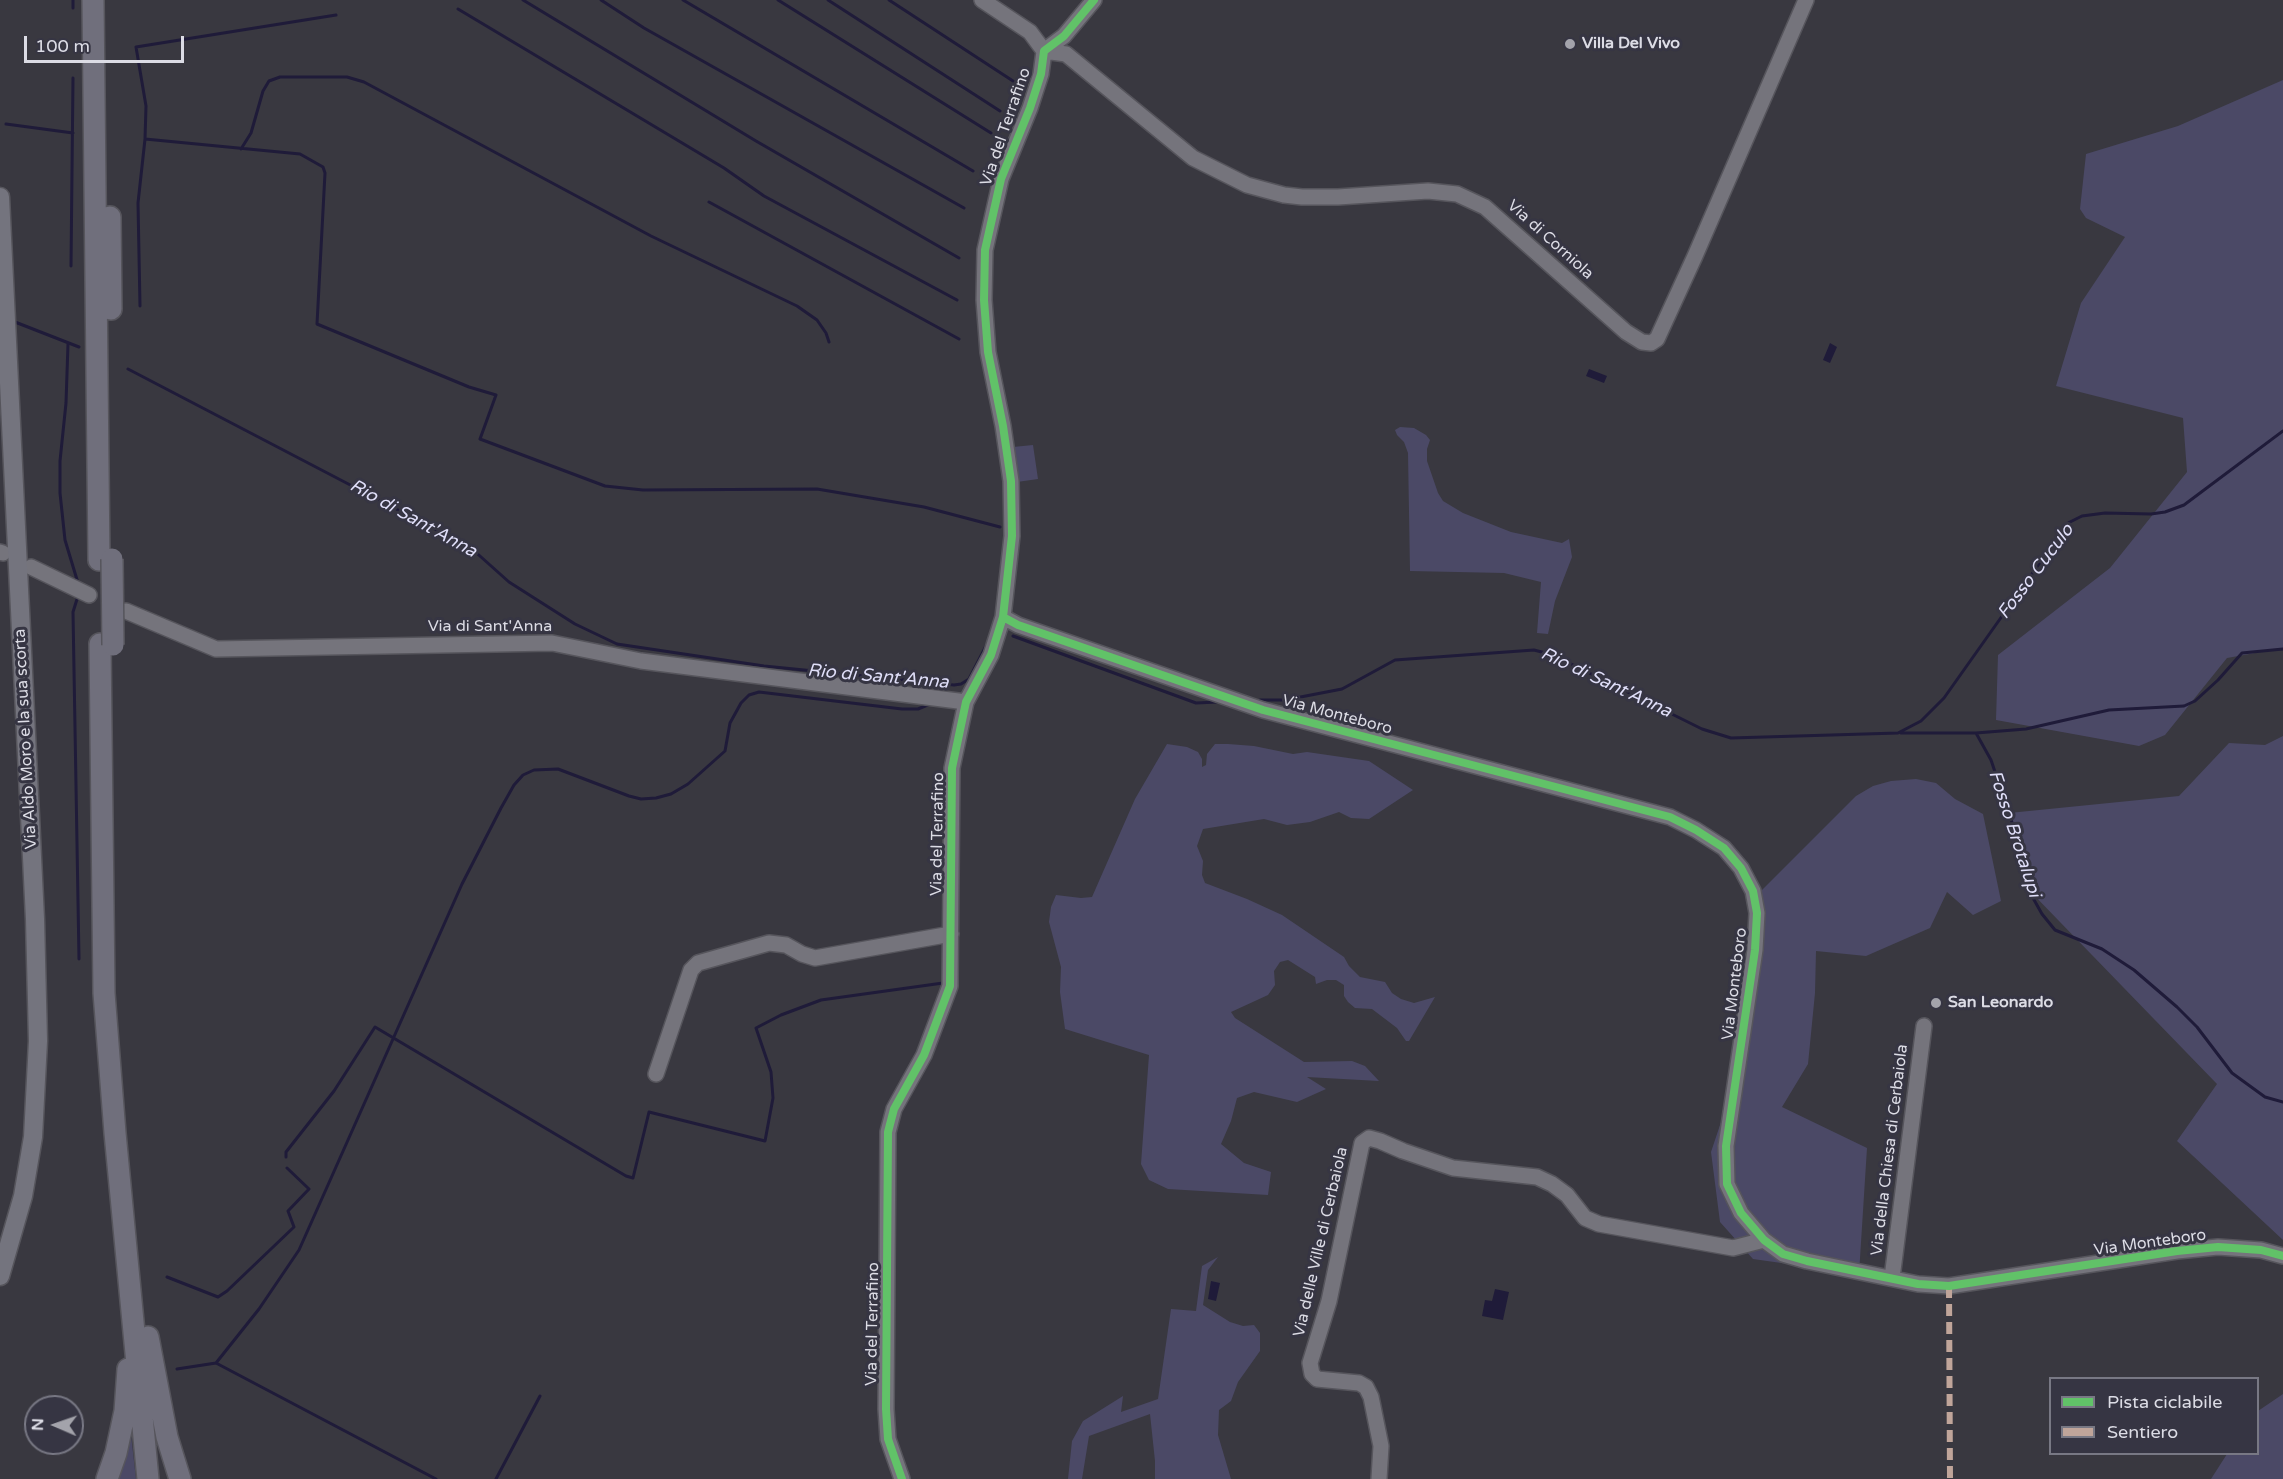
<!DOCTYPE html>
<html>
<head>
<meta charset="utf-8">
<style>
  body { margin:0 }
  #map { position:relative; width:2283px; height:1479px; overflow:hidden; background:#393840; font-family:"Varela Round",sans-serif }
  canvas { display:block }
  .legend { position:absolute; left:2049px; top:1377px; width:210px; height:78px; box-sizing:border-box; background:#363543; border:2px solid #787884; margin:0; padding:8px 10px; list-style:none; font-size:18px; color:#dcdce5 }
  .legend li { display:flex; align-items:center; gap:12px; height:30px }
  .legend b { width:30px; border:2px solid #787884 }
  .north { position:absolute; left:24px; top:1395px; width:60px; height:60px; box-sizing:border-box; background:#363543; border:2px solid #787884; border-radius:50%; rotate:272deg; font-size:16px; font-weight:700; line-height:24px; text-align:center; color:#dcdce5 }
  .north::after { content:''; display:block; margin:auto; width:21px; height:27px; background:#a3a3ab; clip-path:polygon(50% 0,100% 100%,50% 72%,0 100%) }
  .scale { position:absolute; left:24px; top:36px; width:160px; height:27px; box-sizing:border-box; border:3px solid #dcdce5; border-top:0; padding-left:8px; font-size:18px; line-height:21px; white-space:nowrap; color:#dcdce5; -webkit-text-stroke:4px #363543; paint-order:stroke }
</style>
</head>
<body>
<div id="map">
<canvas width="2283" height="1479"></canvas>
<ul class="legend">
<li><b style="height:8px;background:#61c268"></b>Pista ciclabile</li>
<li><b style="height:8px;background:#c0a59a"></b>Sentiero</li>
</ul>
<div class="north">N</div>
<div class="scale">100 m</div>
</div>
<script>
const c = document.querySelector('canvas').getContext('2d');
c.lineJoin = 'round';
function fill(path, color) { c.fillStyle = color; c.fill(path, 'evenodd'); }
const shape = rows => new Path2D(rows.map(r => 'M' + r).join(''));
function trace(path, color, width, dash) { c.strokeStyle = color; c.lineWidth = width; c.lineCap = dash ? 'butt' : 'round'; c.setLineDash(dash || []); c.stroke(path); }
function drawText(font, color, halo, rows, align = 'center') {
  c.font = font + ' "Varela Round",sans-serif'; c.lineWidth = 6; c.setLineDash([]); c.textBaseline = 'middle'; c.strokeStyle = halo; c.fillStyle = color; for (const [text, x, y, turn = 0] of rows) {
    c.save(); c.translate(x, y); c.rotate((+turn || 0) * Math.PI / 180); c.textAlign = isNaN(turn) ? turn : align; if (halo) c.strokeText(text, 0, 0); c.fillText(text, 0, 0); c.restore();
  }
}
const green = shape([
  [2283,80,2283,648,2227,658,2165,735,2139,746,1996,720,1998,655,2110,568,2187,472,2183,418,2056,386,2081,303,2125,237,2086,218,2080,209,2086,154,2178,126],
  [1400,427,1414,428,1426,435,1430,440,1427,449,1427,461,1438,493,1443,501,1463,513,1511,532,1562,543,1569,539,1572,557,1555,601,1548,634,1537,633,1541,582,1504,573,1410,571,1408,453,1404,442,1397,435,1395,430],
  [1033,445,1038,479,1017,482,1013,447],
  [2283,736,2283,1240,2177,1141,2217,1084,2028,889,2009,813,2179,796,2229,743,2265,745],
  [1167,744,1187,747,1198,752,1202,759,1202,767,1206,765,1207,754,1215,744,1228,744,1254,746,1293,754,1307,752,1369,761,1413,790,1369,819,1351,818,1339,812,1310,822,1287,825,1264,819,1203,829,1197,846,1203,861,1202,875,1205,883,1247,899,1282,915,1344,957,1349,966,1360,977,1385,982,1392,993,1401,999,1414,1003,1435,997,1409,1041,1406,1041,1397,1028,1372,1009,1355,1008,1348,1002,1344,996,1344,985,1336,980,1327,980,1316,984,1315,977,1288,960,1280,962,1274,971,1275,985,1268,995,1231,1012,1235,1018,1304,1062,1352,1061,1365,1066,1379,1081,1307,1077,1326,1089,1297,1102,1254,1092,1237,1098,1231,1121,1221,1144,1244,1163,1271,1172,1268,1195,1168,1189,1149,1180,1141,1164,1149,1055,1065,1029,1060,992,1061,967,1049,922,1051,907,1056,895,1081,898,1092,897,1135,799],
  [1916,779,1936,783,1955,799,1983,814,2001,901,1973,915,1947,892,1930,928,1866,956,1816,951,1815,993,1808,1064,1782,1107,1867,1148,1859,1274,1753,1259,1720,1222,1711,1152,1724,1113,1762,890,1856,796,1873,786,1891,781],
  [1218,1257,1208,1270,1203,1305,1230,1322,1243,1326,1254,1325,1260,1333,1260,1351,1238,1382,1231,1401,1219,1410,1218,1435,1231,1479,1155,1479,1155,1461,1150,1414,1089,1436,1082,1479,1068,1479,1072,1441,1083,1421,1123,1396,1121,1412,1158,1399,1171,1309,1196,1311,1202,1266],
  [2283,1394,2283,1479,2211,1479,2227,1454,2258,1454,2258,1411],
  [130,1426,136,1479,116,1479]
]);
const water = shape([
  [1830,343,1837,347,1830,363,1823,360],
  [1589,369,1607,376,1604,383,1586,376],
  [1211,1281,1220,1283,1216,1301,1208,1299],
  [1495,1289,1509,1292,1503,1320,1482,1316,1485,1300,1492,1301]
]);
const stream = shape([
  [523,0,756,141,959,258],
  [601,0,644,28,964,208],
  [683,0,973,171],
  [778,0,991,133],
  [828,0,1000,111],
  [889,0,1013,81],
  [73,8,73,0],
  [458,9,724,168,764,196,957,300],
  [6,124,73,133],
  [145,139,300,154,323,167,325,173,317,324,469,387,496,395,480,439,605,486,643,490,817,489,924,507,1000,527],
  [241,149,251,133,263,91,269,81,280,77,347,77,364,82,651,236,797,306,817,320,826,333,829,342],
  [709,202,959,339],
  [71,266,73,78],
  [140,306,138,203,145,139,146,106,136,47,336,15],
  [15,322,79,347],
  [68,344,66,403,60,461,60,493,65,540,78,583],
  [128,369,471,548,509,582,575,624,617,644,764,666,954,685,961,684,969,679,987,644],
  [78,596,73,612,79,959],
  [1013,636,1196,703,1218,702],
  [1260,700,1285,700,1342,689,1395,660,1534,650,1553,655,1702,729,1731,738,1898,733,1921,721,1944,698,2068,523,2082,516,2105,513,2151,514,2165,512,2184,505,2283,431],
  [1901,733,1976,733,2026,729,2109,710,2184,706,2195,701,2218,680,2242,653,2283,649],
  [1976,733,1991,760,2027,867,2033,898,2042,914,2055,930,2102,949,2134,970,2177,1007,2197,1027,2232,1073,2265,1097,2283,1102],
  [286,1157,286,1152,334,1091,375,1027,626,1176,633,1178,649,1112,765,1141,773,1098,771,1072,756,1028,781,1015,821,1000,943,983],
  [167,1277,218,1297,227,1291,294,1227,288,1211,309,1189,287,1168],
  [216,1363,259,1309,299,1250,462,884,501,808,514,785,523,775,534,770,558,769,629,796,641,799,656,798,671,794,688,784,725,751,730,723,741,703,749,695,759,692,902,709,918,709,930,704],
  [177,1369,216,1363,436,1479],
  [496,1479,540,1396]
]);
const minor = shape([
  [982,0,1030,32,1044,51],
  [1044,51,1066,54,1193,158,1247,185,1284,195,1302,197,1338,197,1428,191,1457,194,1485,207,1626,332,1642,342,1651,343,1657,339,1695,256,1806,0],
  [0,552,3,553],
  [31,567,89,595],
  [126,611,216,649,552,643,641,661,966,702],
  [1003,617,1018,625,1263,710,1670,817,1696,830,1724,848,1741,868,1753,891,1757,913,1755,950,1726,1146,1727,1184,1741,1213,1764,1240,1783,1254,1807,1261,1918,1284,1949,1286,2177,1251,2218,1247,2261,1250,2283,1256],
  [656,1074,691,970,698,963,769,943,786,945,802,954,815,958,951,934],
  [1892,1278,1924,1026],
  [902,1479,888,1439,886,1409,888,1132,894,1109,924,1055,950,986,952,768,966,702,991,655,1003,617,1012,536,1011,481,1003,426,988,352,984,300,985,250,1001,179,1030,108,1041,74,1044,51,1064,36,1094,0],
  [1379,1479,1381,1446,1371,1397,1366,1387,1359,1383,1317,1379,1312,1374,1310,1363,1329,1301,1362,1143,1369,1138,1380,1141,1403,1151,1453,1168,1537,1177,1552,1184,1567,1195,1585,1218,1599,1224,1733,1248,1764,1240]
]);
const major = shape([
  [0,197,35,919,38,1041,33,1137,23,1196,0,1276]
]);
const highway = shape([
  [93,0,99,560],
  [110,217,111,309],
  [100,644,104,993,115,1133,148,1479],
  [148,1337,167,1437,180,1479],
  [107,1479,116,1453,125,1411,128,1369]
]);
const highwayBridge = shape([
  [112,559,113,645]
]);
const quiet = shape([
  [1949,1286,1950,1479]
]);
const cycleway = shape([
  [1003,617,1018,625,1263,710,1670,817,1696,830,1724,848,1741,868,1753,891,1757,913,1755,950,1726,1146,1727,1184,1741,1213,1764,1240,1783,1254,1807,1261,1918,1284,1949,1286,2177,1251,2218,1247,2261,1250,2283,1256],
  [902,1479,888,1439,886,1409,888,1132,894,1109,924,1055,950,986,952,768,966,702,991,655,1003,617,1012,536,1011,481,1003,426,988,352,984,300,985,250,1001,179,1030,108,1041,74,1044,51,1064,36,1094,0]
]);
const markers = [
  [1570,44,6,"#a3a3ab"],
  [1936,1003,6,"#a3a3ab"]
];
const poiNames = [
  ["Villa Del Vivo",1582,44],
  ["San Leonardo",1948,1003]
];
const streetNames = [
  ["Via del Terrafino",1006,127,-71],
  ["Via di Corniola",1550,240,42],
  ["Via di Sant'Anna",490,627],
  ["Via Monteboro",1337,715,15],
  ["Via Aldo Moro e la sua scorta",26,739,-93],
  ["Via del Terrafino",938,834,-89],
  ["Via Monteboro",1735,984,-83],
  ["Via della Chiesa di Cerbaiola",1890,1150,-83],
  ["Via delle Ville di Cerbaiola",1321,1242,-77],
  ["Via Monteboro",2150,1243,-8],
  ["Via del Terrafino",873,1324,-89]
];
const waterNames = [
  ["Rio di Sant'Anna",413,519,29],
  ["Fosso Cuculo",2036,572,-53],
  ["Rio di Sant'Anna",878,677,5],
  ["Rio di Sant'Anna",1606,683,25],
  ["Fosso Brotalupi",2014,834,72]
];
fill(green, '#4b4966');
fill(water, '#1f1b39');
trace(stream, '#1f1b39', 3);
trace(minor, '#56555c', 18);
trace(major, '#56555c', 21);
trace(highway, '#56555c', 24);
trace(minor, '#75747c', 15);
trace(major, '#74747e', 18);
trace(highway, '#706f7c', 21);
trace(highwayBridge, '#56555c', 24, []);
trace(highwayBridge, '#706f7c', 21);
trace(quiet, '#c0a59a', 6, [12, 6]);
trace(cycleway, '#61c268', 8);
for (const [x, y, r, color] of markers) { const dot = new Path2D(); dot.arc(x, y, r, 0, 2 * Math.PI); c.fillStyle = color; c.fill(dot); trace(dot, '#363543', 2); }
drawText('bold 16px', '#dcdce5', '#363543', poiNames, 'left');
drawText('16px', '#dcdce5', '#363543', streetNames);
drawText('italic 18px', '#dfdef8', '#363543', waterNames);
</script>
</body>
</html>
